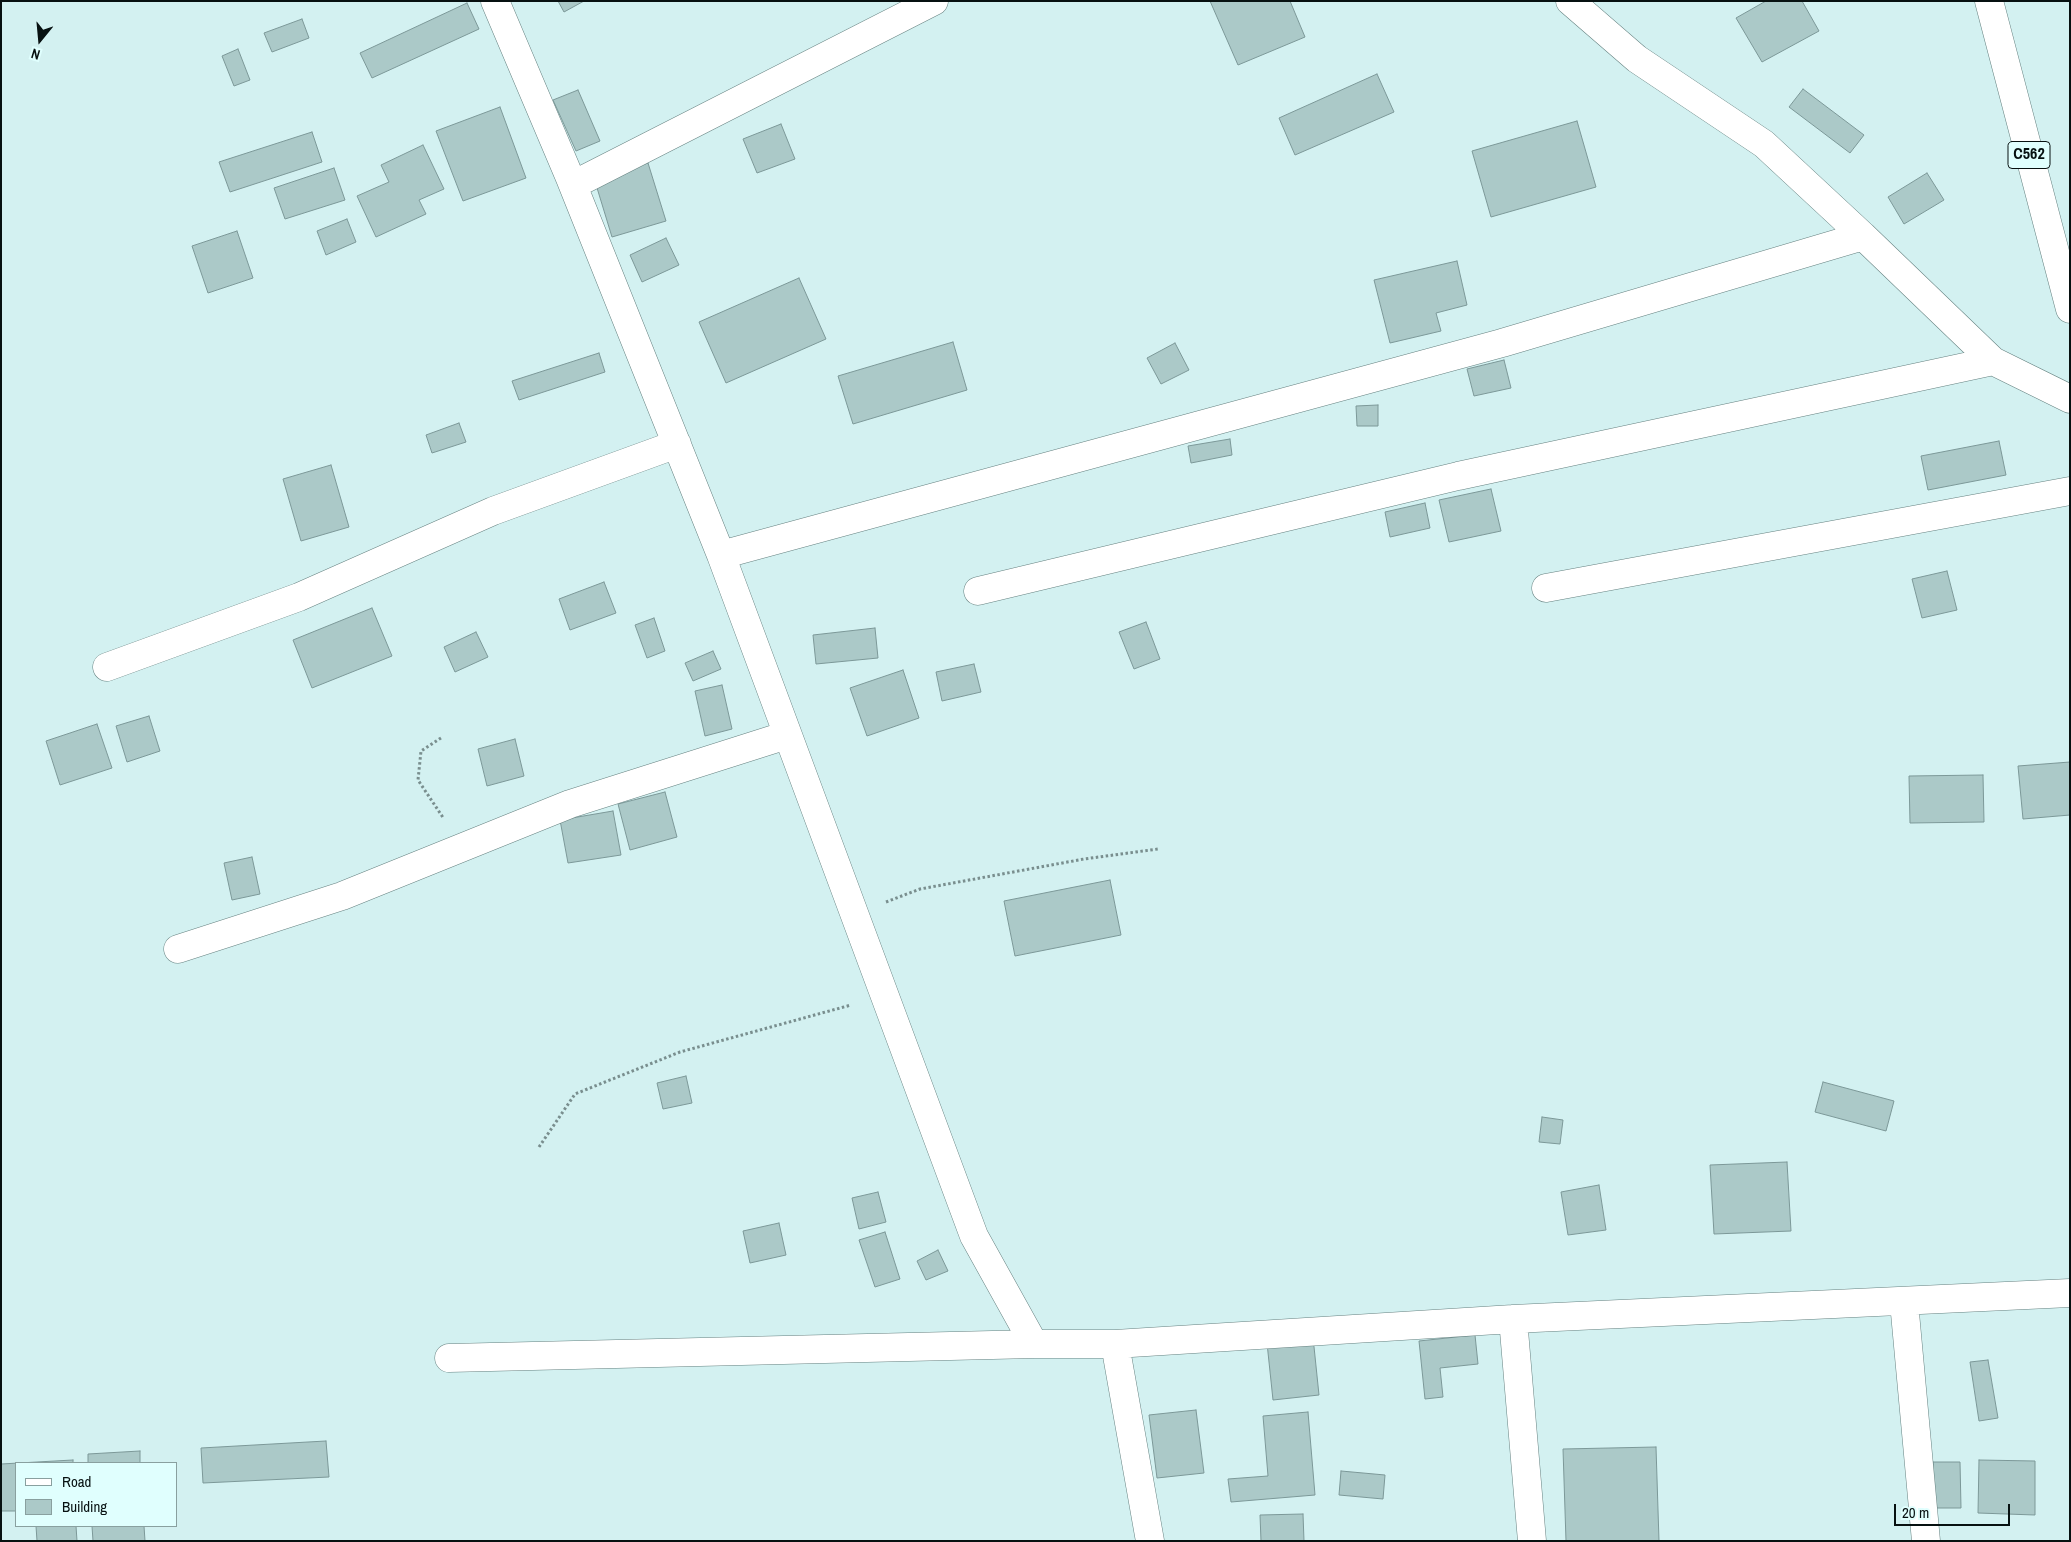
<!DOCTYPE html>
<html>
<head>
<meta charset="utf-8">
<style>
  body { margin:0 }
  #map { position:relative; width:2071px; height:1542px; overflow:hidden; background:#d3f1f1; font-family:"Archivo Narrow",sans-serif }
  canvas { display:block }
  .frame { position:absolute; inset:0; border:2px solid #071111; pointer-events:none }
  .legend { position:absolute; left:15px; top:1462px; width:162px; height:65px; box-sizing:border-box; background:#e0fffe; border:1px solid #89a09f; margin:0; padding:6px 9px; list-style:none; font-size:15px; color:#071111 }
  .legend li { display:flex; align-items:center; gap:10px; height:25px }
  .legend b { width:25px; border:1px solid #89a09f }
  .north { position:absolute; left:15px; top:15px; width:50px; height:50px; -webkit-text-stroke:4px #e0fffe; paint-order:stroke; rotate:197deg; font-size:14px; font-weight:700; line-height:20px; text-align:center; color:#071111 }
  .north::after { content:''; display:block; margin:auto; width:18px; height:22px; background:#071111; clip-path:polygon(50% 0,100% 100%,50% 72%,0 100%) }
  .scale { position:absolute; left:1894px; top:1504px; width:116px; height:22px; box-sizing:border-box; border:2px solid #071111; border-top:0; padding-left:6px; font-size:15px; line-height:18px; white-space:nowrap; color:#071111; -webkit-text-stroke:4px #e0fffe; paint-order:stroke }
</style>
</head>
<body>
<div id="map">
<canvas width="2071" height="1542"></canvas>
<div class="frame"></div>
<ul class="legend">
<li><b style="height:6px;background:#fff"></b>Road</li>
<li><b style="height:14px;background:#abc9c8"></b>Building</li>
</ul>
<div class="north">N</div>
<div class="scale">20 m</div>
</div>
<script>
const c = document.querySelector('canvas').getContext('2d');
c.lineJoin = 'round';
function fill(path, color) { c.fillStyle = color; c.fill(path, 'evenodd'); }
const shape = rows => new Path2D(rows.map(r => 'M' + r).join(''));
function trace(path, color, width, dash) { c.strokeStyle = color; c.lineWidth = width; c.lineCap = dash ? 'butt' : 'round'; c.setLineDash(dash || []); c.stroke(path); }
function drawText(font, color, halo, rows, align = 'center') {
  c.font = font + ' "Archivo Narrow",sans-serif'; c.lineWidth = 4; c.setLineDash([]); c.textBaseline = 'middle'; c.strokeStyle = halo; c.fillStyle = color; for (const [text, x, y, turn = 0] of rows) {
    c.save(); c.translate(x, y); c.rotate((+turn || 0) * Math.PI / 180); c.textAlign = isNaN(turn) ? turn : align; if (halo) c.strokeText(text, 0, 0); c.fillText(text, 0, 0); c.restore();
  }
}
const building = shape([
  [558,1,584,1,564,12,558,1],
  [1210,1,1290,1,1305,37,1238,65,1210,1],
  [1766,1,1802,1,1819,31,1762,62,1736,18,1766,1],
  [467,3,479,29,372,78,360,53,467,3],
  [302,19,309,38,272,52,264,33,302,19],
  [238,49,250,80,234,86,222,56,238,49],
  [1377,74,1394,112,1295,155,1279,118,1377,74],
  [1803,89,1864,135,1850,153,1789,107,1803,89],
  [578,90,600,141,576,151,553,100,578,90],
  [500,107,526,178,463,201,436,131,500,107],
  [1577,121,1596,187,1491,217,1472,151,1577,121],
  [781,124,795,159,757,173,743,139,781,124],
  [312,132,322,162,230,192,219,162,312,132],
  [423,145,444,189,419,200,426,214,376,237,357,196,389,182,381,165,423,145],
  [648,163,666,221,612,237,594,178,648,163],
  [334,168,345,200,285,219,274,188,334,168],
  [1927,173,1944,200,1904,224,1888,197,1927,173],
  [347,219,356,242,326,255,317,231,347,219],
  [237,231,253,278,208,293,192,246,237,231],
  [666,238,679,265,642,282,630,255,666,238],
  [1457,261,1467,305,1436,313,1441,331,1390,343,1374,280,1457,261],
  [799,278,826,339,726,383,699,322,799,278],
  [953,342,967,390,853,424,838,376,953,342],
  [1175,343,1189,370,1161,384,1147,358,1175,343],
  [599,353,605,372,519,400,512,381,599,353],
  [1504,360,1511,388,1474,396,1467,369,1504,360],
  [1378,405,1378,426,1357,426,1356,406,1378,405],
  [459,423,466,442,432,453,426,435,459,423],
  [1230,439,1232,455,1191,463,1188,446,1230,439],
  [1999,441,2006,475,1928,490,1921,456,1999,441],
  [331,465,349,527,301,541,283,479,331,465],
  [1491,489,1501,531,1449,542,1439,500,1491,489],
  [1425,503,1430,528,1390,537,1385,512,1425,503],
  [1947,571,1957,610,1922,618,1912,579,1947,571],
  [604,582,616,613,570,630,559,599,604,582],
  [372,608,392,656,312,688,293,640,372,608],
  [654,618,665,651,647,658,635,625,654,618],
  [1146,622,1160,659,1134,669,1119,632,1146,622],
  [875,628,878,658,816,664,813,635,875,628],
  [476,632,488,657,455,672,444,647,476,632],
  [713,651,721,669,693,681,685,663,713,651],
  [974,664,981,692,942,701,936,672,974,664],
  [903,670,919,718,867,736,850,688,903,670],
  [722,685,732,729,705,736,695,691,722,685],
  [149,716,160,751,127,762,116,726,149,716],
  [97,724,112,768,60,785,46,741,97,724],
  [515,739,524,776,487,786,478,749,515,739],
  [2070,762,2070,815,2023,819,2018,766,2070,762],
  [1983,775,1984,822,1910,823,1909,776,1983,775],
  [665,792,677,837,630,850,618,804,665,792],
  [613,811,621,855,568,863,560,820,613,811],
  [252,857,260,894,232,900,224,863,252,857],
  [1110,880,1121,935,1015,956,1004,901,1110,880],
  [686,1076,692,1103,663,1109,657,1083,686,1076],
  [1823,1082,1894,1101,1886,1131,1815,1112,1823,1082],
  [1542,1117,1563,1120,1560,1144,1539,1142,1542,1117],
  [1787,1162,1791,1231,1714,1234,1710,1165,1787,1162],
  [1599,1185,1606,1230,1568,1235,1561,1192,1599,1185],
  [878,1192,886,1222,859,1229,852,1198,878,1192],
  [779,1223,786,1255,750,1263,743,1231,779,1223],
  [885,1232,900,1279,875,1287,859,1240,885,1232],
  [938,1250,948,1271,926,1280,917,1261,938,1250],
  [1475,1335,1478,1364,1440,1368,1443,1397,1425,1399,1419,1341,1475,1335],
  [1313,1337,1319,1395,1273,1400,1267,1343,1313,1337],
  [1988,1360,1998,1418,1979,1421,1970,1362,1988,1360],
  [1196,1410,1204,1473,1157,1478,1149,1415,1196,1410],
  [1308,1412,1315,1495,1231,1502,1228,1479,1268,1476,1263,1416,1308,1412],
  [326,1441,329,1477,203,1483,201,1448,326,1441],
  [1656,1447,1659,1541,1566,1541,1563,1449,1656,1447],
  [140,1451,140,1463,88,1463,88,1454,140,1451],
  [73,1460,73,1463,16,1463,16,1511,1,1511,1,1464,73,1460],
  [1979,1460,2035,1461,2035,1515,1978,1513,1979,1460],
  [1933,1462,1960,1462,1961,1508,1934,1508,1933,1462],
  [1341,1471,1385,1475,1383,1499,1339,1495,1341,1471],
  [1303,1514,1304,1541,1261,1541,1260,1515,1303,1514],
  [36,1526,76,1526,77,1541,37,1541,36,1526],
  [92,1526,144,1526,145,1541,93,1541,92,1526]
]);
const path = shape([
  [441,738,421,751,418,780,444,819],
  [886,902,920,889,1084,859,1158,849],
  [539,1147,575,1094,680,1052,851,1005]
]);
const street = shape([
  [495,1,570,178,721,555,974,1236,1034,1344,1115,1344],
  [1570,1,1637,59,1764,144,1863,236],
  [573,185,934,1],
  [721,555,1502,343,1863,236,1993,361,2070,399],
  [1546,588,2070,491],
  [978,591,1458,476,1993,361],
  [107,667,299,597,493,511,677,444],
  [178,949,342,896,570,804,787,735],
  [1904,1302,1926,1541],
  [1513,1319,1532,1541],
  [449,1358,1034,1344],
  [1150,1541,1115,1344,1513,1319,2070,1293]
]);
const primary = shape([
  [1989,1,2070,309]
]);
const shields = [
  [2029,155,42]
];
const shieldNames = [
  ["C562",2029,155]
];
fill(building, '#abc9c8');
trace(building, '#7c9898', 1);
trace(street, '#668281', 29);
trace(primary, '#668281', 29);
trace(path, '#798e8e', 3, [2.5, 2.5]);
trace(street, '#fff', 28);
trace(primary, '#fff', 28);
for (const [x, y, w] of shields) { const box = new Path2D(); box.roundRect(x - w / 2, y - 13.5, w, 27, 4); c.fillStyle = '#e0fffe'; c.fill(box); trace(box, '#071111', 1); }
drawText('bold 16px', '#071111', null, shieldNames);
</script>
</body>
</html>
